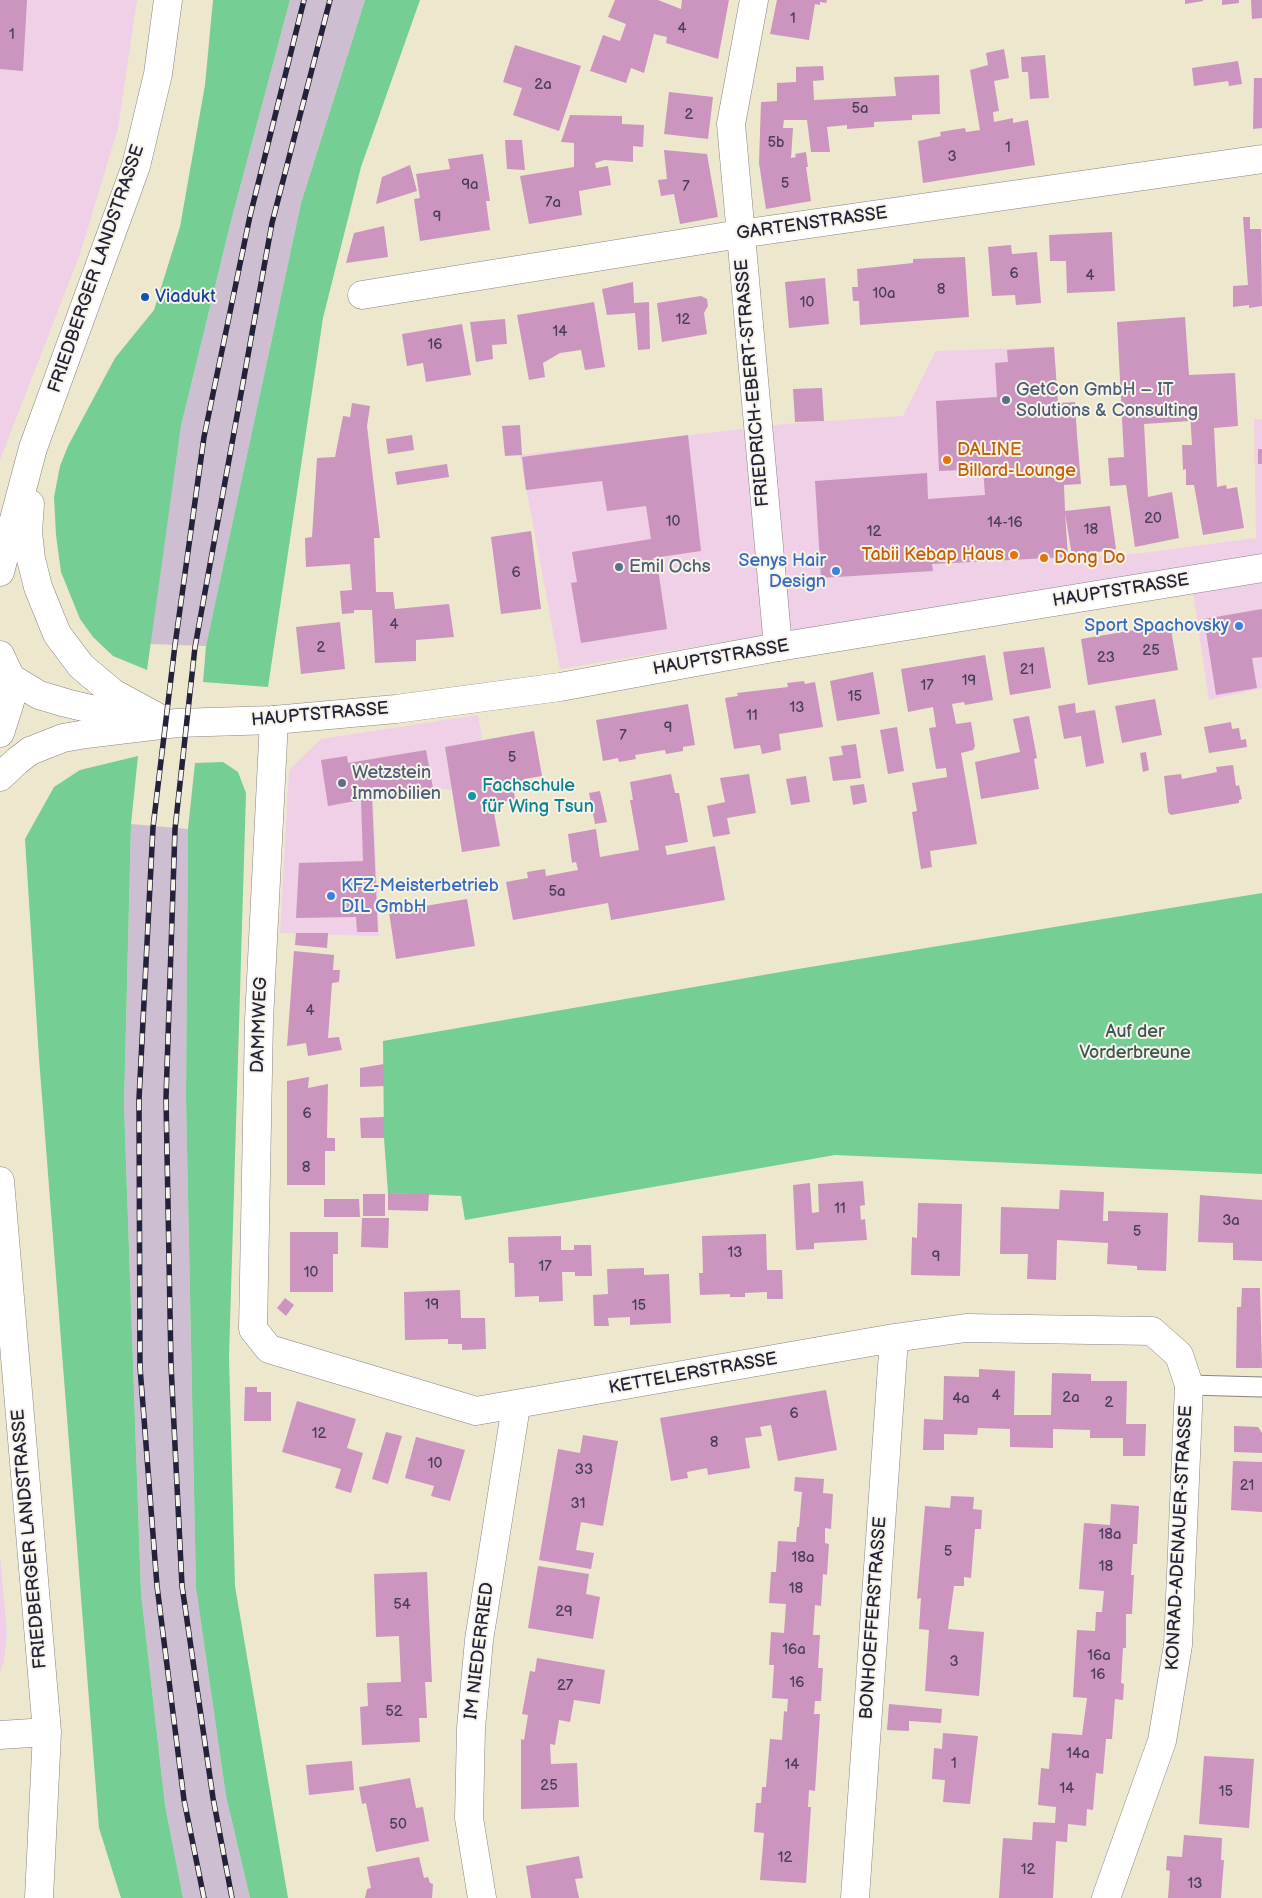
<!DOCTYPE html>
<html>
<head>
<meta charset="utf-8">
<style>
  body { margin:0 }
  canvas { display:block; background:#ede7cd }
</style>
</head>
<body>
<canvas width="1262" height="1898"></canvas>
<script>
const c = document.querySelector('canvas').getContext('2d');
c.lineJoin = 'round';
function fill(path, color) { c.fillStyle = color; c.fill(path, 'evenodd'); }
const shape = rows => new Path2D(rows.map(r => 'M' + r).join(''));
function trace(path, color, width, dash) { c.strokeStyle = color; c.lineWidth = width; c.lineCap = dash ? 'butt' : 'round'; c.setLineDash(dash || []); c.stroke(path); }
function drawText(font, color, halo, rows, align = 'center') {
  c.font = font + ' "Balsamiq Sans",sans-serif'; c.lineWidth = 4; c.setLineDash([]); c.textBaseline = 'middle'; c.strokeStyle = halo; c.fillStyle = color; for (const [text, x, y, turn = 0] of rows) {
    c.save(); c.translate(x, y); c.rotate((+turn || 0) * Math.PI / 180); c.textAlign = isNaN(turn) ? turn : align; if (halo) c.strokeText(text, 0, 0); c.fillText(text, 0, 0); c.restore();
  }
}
const built = shape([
  [0,0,137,0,118,128,80,254,0,460],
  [1054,347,1068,557,1135,554,1256,538,1254,419,1262,419,1262,688,1209,700,1189,566,560,669,520,455,784,424,903,416,936,351],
  [478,715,500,846,462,852,452,790,433,788,373,798,379,936,280,933,289,770,321,739],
  [0,1556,7,1632,4,1662,0,1672]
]);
const industrial = shape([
  [290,0,365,0,301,203,206,646,150,644,181,426,231,221],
  [131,824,188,829,186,1098,196,1588,226,1796,250,1898,183,1898,165,1805,141,1593,124,1105]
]);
const green = shape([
  [213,0,290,0,231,221,181,426,147,670,113,656,93,637,80,619,61,572,56,535,54,497,60,466,68,446,115,358,154,310,180,227,205,85],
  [365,0,420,0,361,167,323,318,268,687,203,682,206,646,301,203],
  [138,756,131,824,124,1105,141,1593,165,1805,183,1898,121,1898,99,1828,39,1058,25,839,54,787,80,770],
  [223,762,238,772,246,793,229,1357,235,1586,288,1898,250,1898,226,1796,196,1588,186,1098,188,829,195,763],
  [1262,893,1262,1174,835,1155,465,1220,461,1196,388,1193,384,1138,383,1041,798,969]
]);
const building = shape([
  [0,0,27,0,23,71,0,69],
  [615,0,658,0,681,9,682,0,729,0,718,59,666,43,667,37,654,34,644,73,631,68,626,83,590,71,603,35,620,41,626,24,608,17],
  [777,0,827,0,826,3,820,2,820,5,815,4,809,40,770,34],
  [1185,0,1203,0,1203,1,1185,4],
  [1222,0,1239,0,1239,3,1222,5],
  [1251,0,1262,0,1262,18,1252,19],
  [515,45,581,66,559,131,513,115,522,88,503,82],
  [1004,49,1009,78,994,81,999,111,993,112,994,122,1013,118,1013,123,1028,120,1035,165,923,183,918,141,941,136,940,132,965,128,966,132,980,130,970,70,988,65,986,53],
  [1045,55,1049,98,1030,99,1028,72,1022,72,1021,57],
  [1238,61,1242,84,1229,86,1228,81,1194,86,1192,68],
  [823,66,824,80,813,81,814,100,896,96,894,77,939,75,940,114,912,115,912,120,874,122,874,127,847,129,847,125,827,127,830,152,811,152,807,120,784,120,783,128,793,128,791,158,796,157,795,154,806,152,808,167,806,167,811,201,766,209,759,163,761,102,777,101,777,83,796,82,796,67],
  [1254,78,1262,78,1262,128,1253,129],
  [669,92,713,97,708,139,664,134],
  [570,115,622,116,622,124,644,125,643,147,633,146,633,162,604,160,595,163,596,168,608,166,611,185,579,191,582,215,529,224,520,176,574,167,574,143,561,142],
  [505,140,522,140,525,170,507,169],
  [664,150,707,154,718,217,680,224,674,194,661,196,658,180,667,179],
  [483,154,490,201,486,201,490,230,420,241,414,199,420,198,416,174,450,169,448,159],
  [410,165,417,191,376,204,382,177],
  [1243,217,1250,217,1250,229,1261,229,1262,306,1249,308,1249,305,1233,307,1233,286,1248,285],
  [384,226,388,257,346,263,354,233],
  [1112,232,1115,291,1067,293,1066,261,1050,261,1049,235],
  [1011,245,1012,254,1037,252,1041,303,1016,305,1015,295,992,296,988,247],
  [965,257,969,317,860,325,859,301,853,301,852,287,858,287,857,269,913,263,913,259],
  [825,278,829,324,789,328,785,282],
  [633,282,634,303,649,302,650,349,638,350,635,313,607,315,602,289],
  [701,296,707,299,708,306,704,313,707,334,662,342,657,303],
  [594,302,605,367,585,370,581,350,560,353,543,363,545,377,529,380,517,315],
  [1185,317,1189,375,1235,373,1238,426,1214,428,1217,487,1226,485,1227,489,1237,487,1244,528,1203,535,1194,485,1186,485,1186,469,1183,470,1182,445,1192,445,1189,397,1190,421,1144,424,1148,497,1172,492,1179,538,1135,547,1126,485,1110,486,1108,458,1124,457,1117,322],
  [505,319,507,344,492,345,493,359,476,362,470,322],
  [462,324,471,375,426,382,423,363,407,366,402,334],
  [1054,347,1058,403,1075,402,1077,435,1081,484,1064,485,1065,511,1110,506,1116,549,1072,556,1065,513,1068,557,932,564,933,571,821,578,815,481,927,473,928,499,985,495,983,469,939,471,936,401,997,397,995,363,1008,362,1007,350],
  [822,388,824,421,795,422,793,389],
  [352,403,370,406,367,426,380,538,374,538,376,592,393,592,395,609,449,604,454,637,416,640,416,661,375,663,372,610,354,610,354,613,342,614,340,591,352,590,350,564,306,567,305,538,312,537,317,458,335,457,343,416,350,417],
  [520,425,522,455,505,456,502,426],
  [412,435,414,450,388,454,386,439],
  [688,435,701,551,653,558,655,570,658,569,667,629,581,643,571,583,577,582,572,552,651,539,646,506,607,511,602,481,526,490,522,457],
  [1258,449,1262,449,1262,464,1258,464],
  [447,464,449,477,397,485,395,472],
  [531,531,541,609,501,614,491,537],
  [1262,609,1262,657,1252,658,1257,688,1216,695,1204,619],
  [340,622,345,669,301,674,296,627],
  [1170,624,1178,670,1088,685,1081,639],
  [1044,647,1051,688,1010,695,1003,652],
  [985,655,993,700,965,705,964,702,952,704,956,724,971,722,975,746,973,750,961,753,977,844,930,851,932,867,921,869,912,812,917,811,912,783,947,777,946,768,936,769,929,728,936,727,933,707,908,712,901,669],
  [873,672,880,714,837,721,830,681],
  [804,681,805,684,815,682,823,727,779,734,781,750,762,754,760,745,734,749,725,698,738,696,737,693,788,687,787,683],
  [1155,699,1162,735,1122,743,1115,706],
  [1075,703,1076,713,1095,710,1104,763,1086,767,1081,736,1064,739,1058,706],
  [688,704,695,745,683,747,683,751,666,754,665,750,635,755,636,759,619,762,618,758,603,761,596,720],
  [1029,716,1037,758,1034,759,1039,789,981,799,975,762,1020,752,1013,719],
  [1231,722,1232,729,1239,728,1241,740,1246,739,1247,747,1209,753,1204,727],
  [897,727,904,771,888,774,880,730],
  [534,731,542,776,524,779,526,789,514,791,515,800,492,803,500,846,462,852,445,747],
  [856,744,861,778,833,781,829,757,843,755,841,746],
  [426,750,433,788,372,798,378,932,357,932,356,917,296,918,299,863,363,861,361,800,328,806,321,760,347,756,348,763],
  [1146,752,1149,770,1143,772,1140,753],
  [1233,765,1236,786,1239,785,1242,799,1239,800,1239,803,1171,815,1168,812,1164,776,1181,774,1182,779,1217,772,1216,767],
  [671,774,675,793,679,793,688,842,665,846,667,855,715,846,725,900,611,920,608,903,513,920,506,882,528,878,527,872,545,869,546,876,578,870,576,862,572,863,568,834,596,829,600,857,639,850,630,800,633,800,630,782],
  [749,774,756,813,727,818,730,834,713,837,707,806,725,802,720,778],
  [806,776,810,802,791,805,786,779],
  [864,784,867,802,853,805,850,786],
  [600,791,607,822,595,824,589,793],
  [467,899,475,946,396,959,389,912],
  [296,933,328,933,327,948,295,945],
  [294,951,334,955,333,970,340,970,339,982,332,983,328,1038,339,1037,342,1050,308,1056,306,1043,287,1046],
  [384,1064,384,1086,360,1087,360,1068],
  [309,1077,308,1088,328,1084,327,1138,335,1138,335,1151,325,1151,325,1185,287,1185,287,1081],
  [384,1117,384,1138,361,1138,360,1118],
  [863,1181,865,1205,860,1206,861,1220,865,1219,867,1240,814,1243,814,1249,796,1250,793,1185,810,1183,812,1213,819,1212,818,1184],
  [1060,1190,1104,1192,1103,1221,1108,1221,1108,1211,1168,1213,1166,1271,1137,1270,1137,1266,1107,1264,1108,1243,1057,1240,1056,1280,1027,1279,1028,1254,1000,1254,1001,1207,1059,1209],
  [388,1193,429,1194,428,1211,388,1210],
  [363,1194,385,1194,385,1216,363,1216],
  [1200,1195,1262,1200,1262,1261,1233,1260,1233,1243,1198,1242],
  [324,1199,359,1199,360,1217,324,1217],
  [918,1203,962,1204,960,1276,911,1275,912,1237,917,1238],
  [362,1218,389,1218,388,1248,361,1247],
  [290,1232,338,1232,338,1254,333,1254,333,1292,290,1292],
  [766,1234,767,1270,782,1270,783,1299,767,1299,767,1292,745,1293,745,1297,730,1297,730,1294,700,1295,699,1273,703,1273,702,1236],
  [561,1236,561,1250,574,1250,574,1245,591,1245,592,1276,575,1276,575,1272,562,1272,563,1301,539,1302,539,1296,515,1297,514,1263,509,1263,508,1237],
  [644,1268,644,1275,669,1274,671,1323,630,1325,630,1317,608,1318,609,1326,594,1326,593,1295,608,1294,607,1269],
  [1242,1288,1260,1288,1262,1368,1236,1368,1237,1307,1241,1307],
  [460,1290,461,1318,485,1318,486,1349,462,1350,462,1344,448,1344,448,1339,405,1340,404,1292],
  [285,1298,294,1305,286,1316,277,1308],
  [979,1369,1015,1371,1014,1415,1051,1415,1052,1373,1091,1374,1091,1381,1127,1381,1126,1424,1146,1424,1145,1456,1123,1456,1123,1438,1090,1438,1090,1430,1053,1429,1053,1448,1010,1447,1010,1429,978,1428,977,1435,944,1434,944,1450,923,1450,924,1419,943,1420,944,1376,979,1377],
  [245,1387,257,1387,257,1392,271,1392,271,1421,244,1421],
  [826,1390,837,1450,778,1461,771,1425,760,1427,762,1436,745,1438,750,1468,708,1475,707,1468,687,1472,688,1478,671,1481,660,1418],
  [297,1401,356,1419,347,1448,363,1453,351,1493,335,1488,341,1469,282,1452],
  [1234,1426,1258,1427,1262,1433,1262,1453,1234,1452],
  [386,1432,402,1436,388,1484,372,1479],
  [583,1435,618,1441,603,1526,581,1522,576,1550,594,1553,591,1569,539,1560,558,1449,580,1453],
  [416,1437,465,1450,450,1501,431,1496,434,1486,405,1478],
  [1233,1461,1262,1462,1262,1512,1231,1510],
  [795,1477,824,1479,823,1493,833,1494,831,1529,825,1528,825,1543,829,1544,827,1575,823,1574,821,1606,815,1605,813,1635,820,1635,818,1668,823,1668,821,1701,815,1701,814,1714,820,1714,815,1791,809,1790,808,1807,811,1807,806,1883,760,1880,764,1833,754,1832,756,1803,761,1803,762,1787,766,1787,770,1739,782,1740,784,1711,787,1712,788,1699,772,1698,774,1665,769,1665,771,1632,784,1633,786,1604,769,1603,771,1572,776,1572,778,1541,796,1542,797,1527,799,1527,802,1492,794,1491],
  [951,1496,974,1497,973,1509,982,1510,981,1529,975,1529,971,1578,964,1577,964,1586,954,1586,948,1629,984,1632,979,1696,925,1691,929,1630,919,1629,921,1598,917,1599,925,1506,950,1508],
  [1111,1504,1139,1506,1137,1544,1133,1544,1131,1575,1134,1575,1132,1614,1126,1614,1126,1648,1123,1648,1121,1683,1124,1684,1123,1700,1115,1699,1112,1739,1106,1739,1103,1774,1096,1773,1093,1810,1087,1809,1086,1826,1068,1824,1067,1842,1056,1841,1053,1898,999,1898,1003,1838,1032,1840,1033,1822,1055,1823,1056,1807,1038,1805,1041,1768,1049,1769,1052,1733,1082,1735,1087,1698,1073,1697,1077,1630,1095,1631,1096,1612,1102,1612,1104,1591,1079,1589,1084,1523,1110,1525],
  [538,1566,589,1574,586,1594,600,1597,593,1639,528,1628],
  [427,1572,432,1682,425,1682,427,1718,419,1718,420,1742,362,1745,360,1707,368,1706,367,1683,401,1682,399,1636,376,1637,374,1574],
  [537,1658,605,1670,600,1704,574,1700,570,1722,559,1720,555,1745,550,1744,551,1764,577,1763,579,1807,521,1809,521,1739,524,1740,528,1715,522,1714,530,1671,535,1672],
  [889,1704,942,1709,941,1723,909,1721,909,1731,887,1730],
  [943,1733,978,1736,970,1804,943,1802,945,1780,932,1779,934,1748,942,1749],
  [1204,1756,1254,1759,1249,1828,1199,1824],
  [352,1761,354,1790,309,1795,306,1765],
  [410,1778,416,1808,423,1807,429,1841,376,1852,366,1803,362,1804,359,1787],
  [1184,1835,1222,1838,1221,1860,1224,1860,1221,1898,1168,1898,1170,1871,1166,1870,1167,1856,1182,1857],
  [579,1856,583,1878,575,1879,579,1898,531,1898,526,1866],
  [419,1857,424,1878,428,1877,430,1883,433,1884,432,1898,365,1898,367,1889,371,1888,367,1867]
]);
const service = shape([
  [1189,1385,1262,1387]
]);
const minor = shape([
  [754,0,731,124,778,647],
  [362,295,740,234,1262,159],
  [274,720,259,1020,253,1329,269,1349,476,1411,894,1338,966,1328,1152,1331,1179,1355,1189,1385,1178,1645,1162,1741,1106,1898],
  [0,1181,47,1732,39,1898],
  [0,1735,47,1732],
  [482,1898,469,1818,471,1728,479,1640,516,1406],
  [855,1898,894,1338]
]);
const secondary = shape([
  [30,504,28,532,31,559,38,587,57,634,81,666,113,693,159,718],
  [0,572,33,448,136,166,158,74,168,0],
  [0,655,11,678,10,702,0,733],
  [11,678,39,695,66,703,108,713,142,716],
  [0,777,17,761,30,751,63,738,86,734,177,723,274,720,396,709,560,687,778,647,1262,568]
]);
const rail = shape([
  [204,1898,184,1800,157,1586,140,1367,139,1099,153,827,175,645,204,437,250,216,304,0],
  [232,1898,213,1798,182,1586,171,1365,166,1098,175,829,195,647,272,223,330,0]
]);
const markers = [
  [145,297,5,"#1a4fb4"],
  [1006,400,5,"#5c6f8a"],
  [947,460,5,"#e8710a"],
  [1014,555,5,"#e8710a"],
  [1044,558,5,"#e8710a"],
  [619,567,5,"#5c6f8a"],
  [836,571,5,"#3f7fe0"],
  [1239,626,5,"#3f7fe0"],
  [342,783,5,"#5c6f8a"],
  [472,796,5,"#0f9aa8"],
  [331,896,5,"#3f7fe0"]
];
const numberNames = [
  ["1",793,19],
  ["4",682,29],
  ["1",12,35],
  ["2a",543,85],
  ["5a",860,109],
  ["2",689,115],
  ["5b",776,143],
  ["1",1008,148],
  ["3",952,157],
  ["5",785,184],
  ["9a",470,185],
  ["7",686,187],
  ["7a",553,203],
  ["9",437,217],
  ["6",1014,274],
  ["4",1090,276],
  ["8",941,290],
  ["10a",884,294],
  ["10",807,303],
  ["12",683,320],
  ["14",560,332],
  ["16",435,345],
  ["20",1153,519],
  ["10",673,522],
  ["14-16",1005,523],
  ["18",1091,530],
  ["12",874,532],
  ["6",516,573],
  ["4",394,625],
  ["2",321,648],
  ["25",1151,651],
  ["23",1106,658],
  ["21",1027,670],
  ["19",969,681],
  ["17",927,686],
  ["15",855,697],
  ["13",797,708],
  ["11",752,716],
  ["9",668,728],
  ["7",623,736],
  ["5",512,758],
  ["5a",557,892],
  ["4",310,1011],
  ["6",307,1114],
  ["8",306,1168],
  ["11",840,1209],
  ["3a",1231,1221],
  ["5",1137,1232],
  ["13",735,1253],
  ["9",936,1257],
  ["17",545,1267],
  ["10",311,1273],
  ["19",432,1305],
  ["15",639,1306],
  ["4",996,1396],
  ["2a",1071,1398],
  ["4a",961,1399],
  ["2",1109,1403],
  ["6",794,1414],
  ["12",319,1434],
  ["8",714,1443],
  ["10",435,1464],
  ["33",584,1470],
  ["21",1247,1486],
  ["31",578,1504],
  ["18a",1110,1535],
  ["5",948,1552],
  ["18a",803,1558],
  ["18",1106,1567],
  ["18",796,1589],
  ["54",402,1605],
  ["29",564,1612],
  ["16a",794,1650],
  ["16a",1099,1656],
  ["3",954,1662],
  ["16",1098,1675],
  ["16",797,1683],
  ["27",565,1686],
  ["52",394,1712],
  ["14a",1078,1754],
  ["1",954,1764],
  ["14",792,1765],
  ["25",549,1786],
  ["14",1067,1789],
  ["15",1226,1792],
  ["50",398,1825],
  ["12",785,1858],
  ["12",1028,1870],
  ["13",1195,1884]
];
const streetNames = [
  ["GARTENSTRASSE",812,224,-8],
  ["FRIEDBERGER LANDSTRASSE",97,269,-71],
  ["FRIEDRICH-EBERT-STRASSE",753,383,-95],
  ["HAUPTSTRASSE",1121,591,-9],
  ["HAUPTSTRASSE",721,658,-10],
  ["HAUPTSTRASSE",320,715,-5],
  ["DAMMWEG",260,1025,-88],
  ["KETTELERSTRASSE",693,1374,-10],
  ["KONRAD-ADENAUER-STRASSE",1180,1538,-87],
  ["FRIEDBERGER LANDSTRASSE",30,1539,-95],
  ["BONHOEFFERSTRASSE",874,1618,-86],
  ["IM NIEDERRIED",480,1651,-83]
];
const transitNames = [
  ["Viadukt",155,297]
];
const serviceNames = [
  ["GetCon GmbH – IT",1016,390],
  ["Solutions & Consulting",1016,411],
  ["Emil Ochs",629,567],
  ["Wetzstein",352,773],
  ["Immobilien",352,794]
];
const foodNames = [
  ["DALINE",957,450],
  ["Billard-Lounge",957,471],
  ["Tabii Kebap Haus",1004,555,"right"],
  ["Dong Do",1054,558]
];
const shopNames = [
  ["Senys Hair",826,561],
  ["Design",826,582],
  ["Sport Spachovsky",1229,626],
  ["KFZ-Meisterbetrieb",341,886,"left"],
  ["DIL GmbH",341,907,"left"]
];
const cultureNames = [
  ["Fachschule",482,786],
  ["für Wing Tsun",482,807]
];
const parkNames = [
  ["Auf der",1135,1032],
  ["Vorderbreune",1135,1053]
];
fill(built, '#efd0e6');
fill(industrial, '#cdbed2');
fill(green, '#75ce93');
fill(building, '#cb95c0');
trace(service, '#888484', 21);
trace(minor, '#888484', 29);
trace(secondary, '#888484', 29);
trace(service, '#fff', 19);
trace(minor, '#fff', 28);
trace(secondary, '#fff', 28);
trace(rail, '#22223b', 5.5);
trace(rail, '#f7f3e8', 4, [11]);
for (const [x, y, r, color] of markers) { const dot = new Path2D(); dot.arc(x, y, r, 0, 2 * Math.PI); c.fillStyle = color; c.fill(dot); trace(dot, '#f7f3e8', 2); }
drawText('15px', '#4c3f5c', null, numberNames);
drawText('18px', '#22223b', '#f7f3e8', streetNames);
drawText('18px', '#164399', '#f7f3e8', transitNames, 'left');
drawText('18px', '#4e5e75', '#f7f3e8', serviceNames, 'left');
drawText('18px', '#c56008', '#f7f3e8', foodNames, 'left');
drawText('18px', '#366cbe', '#f7f3e8', shopNames, 'right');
drawText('18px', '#0d838f', '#f7f3e8', cultureNames, 'left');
drawText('18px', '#3b5655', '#f7f3e8', parkNames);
</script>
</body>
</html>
